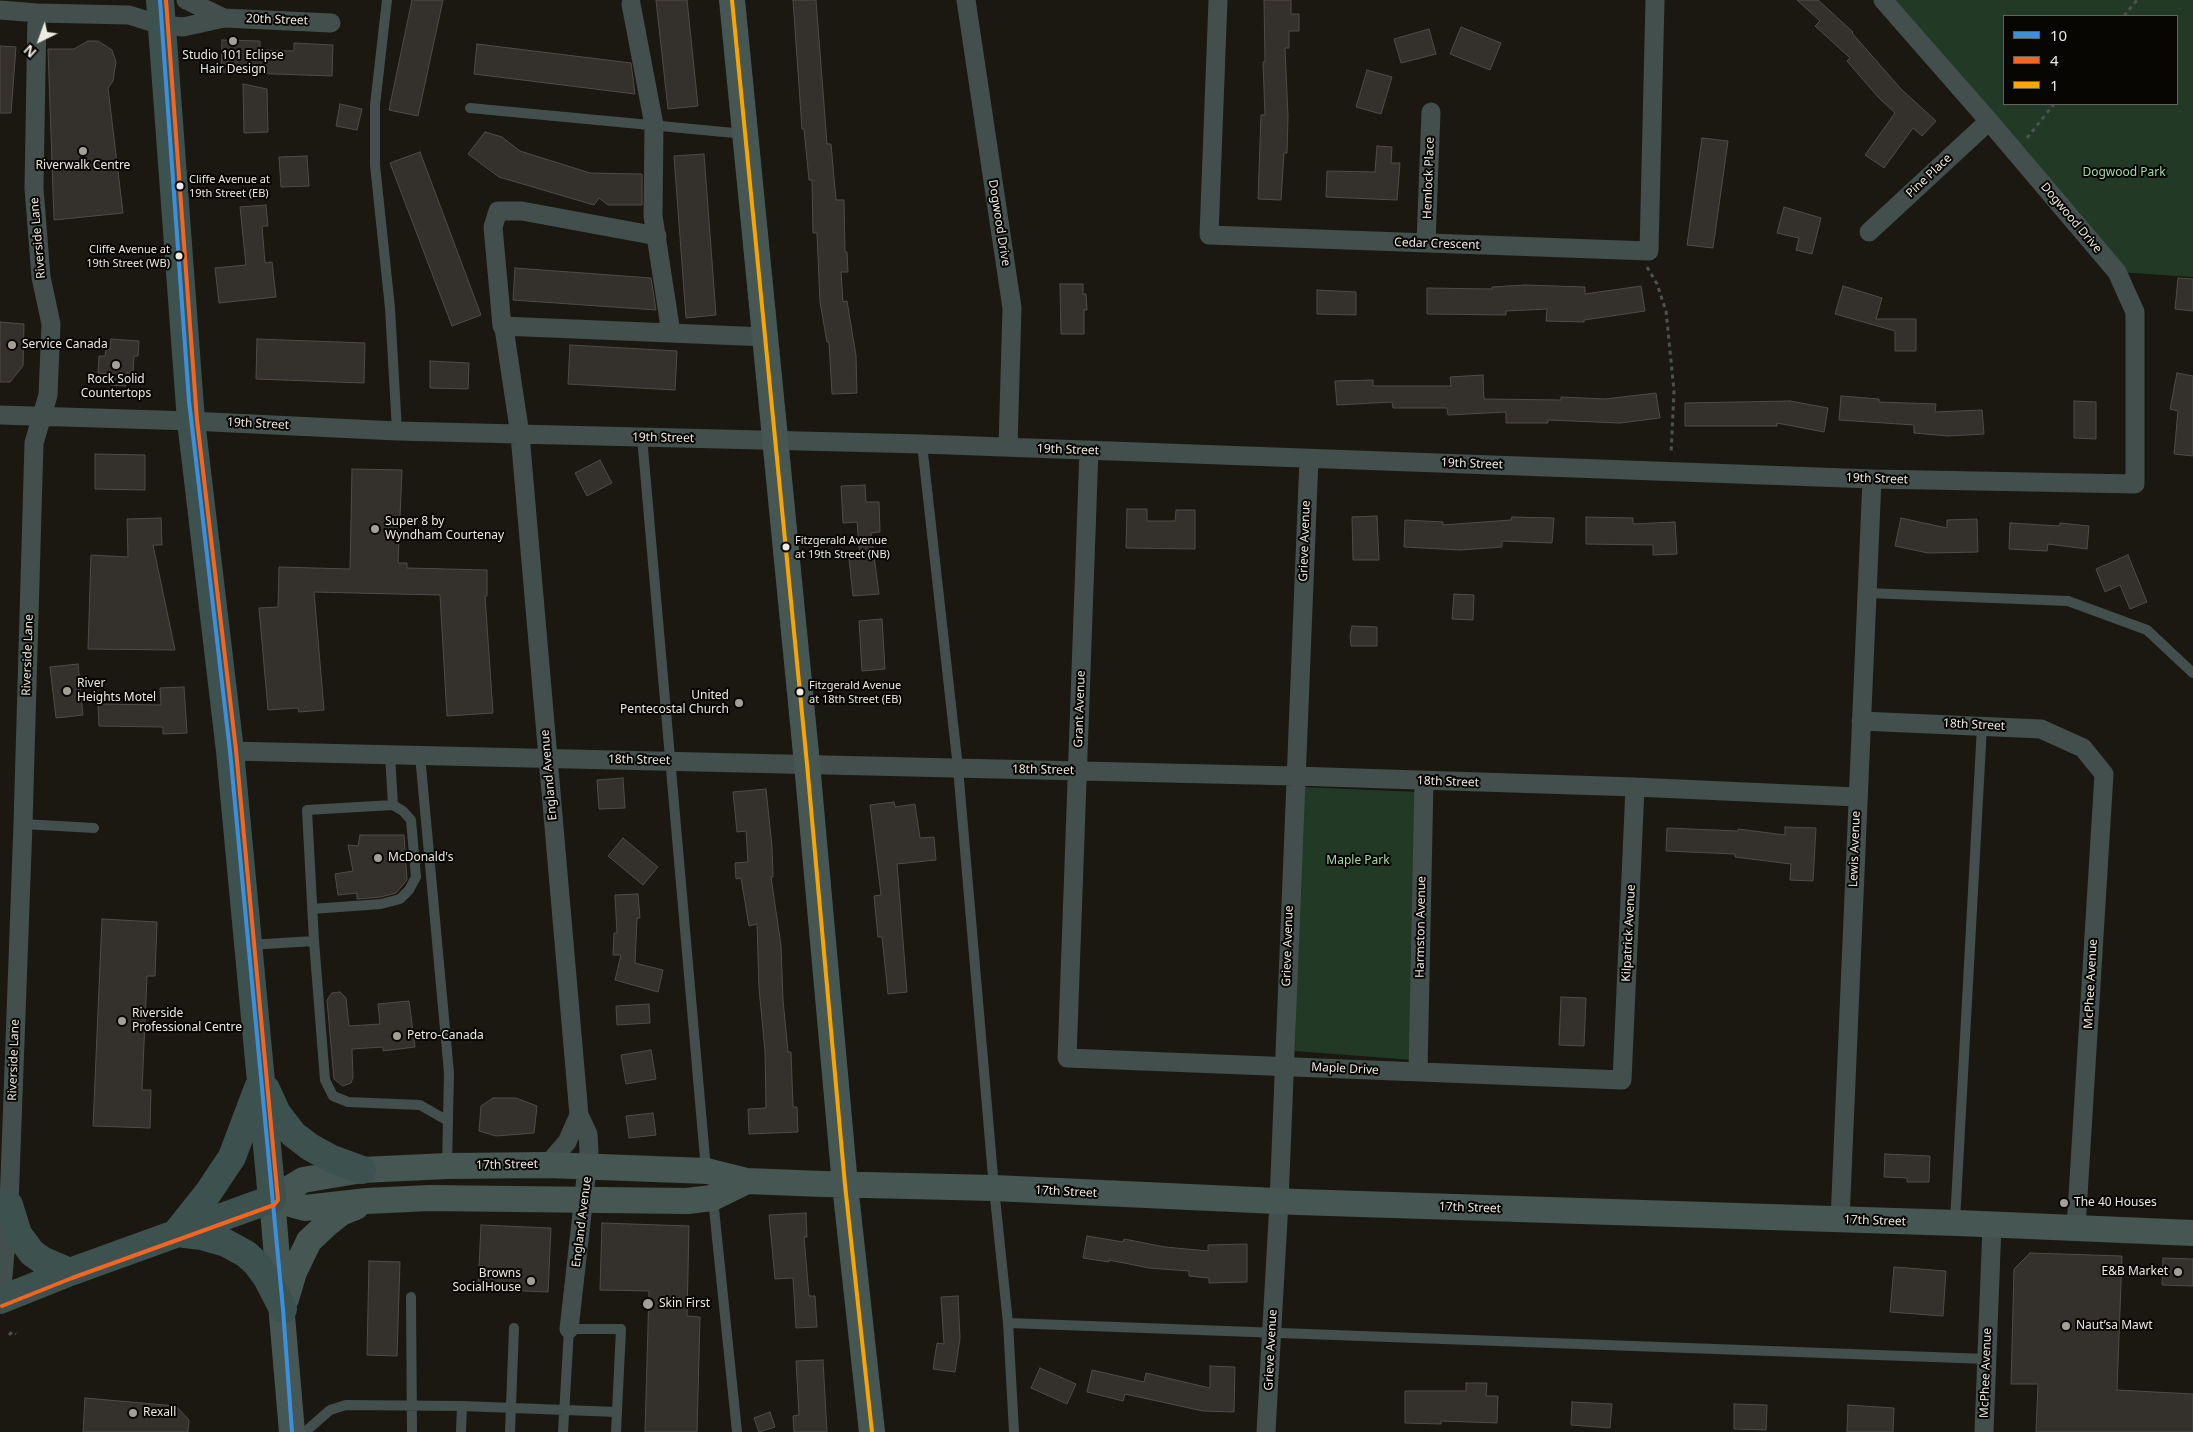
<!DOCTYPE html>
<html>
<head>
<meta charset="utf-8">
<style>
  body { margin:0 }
  #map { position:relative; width:2193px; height:1432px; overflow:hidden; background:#1b1811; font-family:"Noto Sans",sans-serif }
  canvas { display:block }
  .legend { position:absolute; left:2003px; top:15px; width:175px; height:90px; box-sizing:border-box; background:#070603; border:1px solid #63615c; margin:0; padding:6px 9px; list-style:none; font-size:15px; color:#edeae1 }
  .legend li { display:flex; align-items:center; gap:10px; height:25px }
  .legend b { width:25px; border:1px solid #63615c }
  .north { position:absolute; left:15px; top:15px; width:50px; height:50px; -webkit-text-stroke:4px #070603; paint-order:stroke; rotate:222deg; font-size:14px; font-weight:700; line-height:20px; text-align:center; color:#edeae1 }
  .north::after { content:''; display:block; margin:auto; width:18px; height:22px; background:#edeae1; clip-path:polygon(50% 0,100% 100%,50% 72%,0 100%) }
</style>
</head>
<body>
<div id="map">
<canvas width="2193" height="1432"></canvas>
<ul class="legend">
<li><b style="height:6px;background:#3a90db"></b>10</li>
<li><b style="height:6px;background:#f26522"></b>4</li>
<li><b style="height:6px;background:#f7a600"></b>1</li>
</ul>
<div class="north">N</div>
</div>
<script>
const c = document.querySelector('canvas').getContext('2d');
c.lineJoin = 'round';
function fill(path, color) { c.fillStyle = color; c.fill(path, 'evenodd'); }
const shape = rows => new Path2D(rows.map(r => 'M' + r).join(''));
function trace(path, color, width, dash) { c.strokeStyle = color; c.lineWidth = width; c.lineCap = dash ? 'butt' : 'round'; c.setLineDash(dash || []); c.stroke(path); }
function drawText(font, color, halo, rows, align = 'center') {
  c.font = font + ' "Noto Sans",sans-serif'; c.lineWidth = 4; c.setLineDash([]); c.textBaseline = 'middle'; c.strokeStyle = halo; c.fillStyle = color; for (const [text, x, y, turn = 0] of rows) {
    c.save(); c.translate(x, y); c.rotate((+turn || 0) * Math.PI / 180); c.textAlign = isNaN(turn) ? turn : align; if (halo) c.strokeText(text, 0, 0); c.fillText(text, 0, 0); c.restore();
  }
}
const green = shape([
  [1883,0,2193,0,2193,277,2117,272],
  [2004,16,2177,16,2177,104,2004,104],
  [1300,787,1419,792,1413,1060,1295,1051]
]);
const building = shape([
  [412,0,443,0,418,116,389,110,412,0],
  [656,0,687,0,698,106,668,109,656,0],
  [793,0,816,0,827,144,831,144,836,200,844,200,845,252,847,252,848,272,841,272,843,302,847,301,856,356,857,393,832,394,829,342,827,342,820,302,817,233,813,233,812,180,809,180,804,129,802,129,793,0],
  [1264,0,1291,0,1291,14,1299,14,1299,31,1289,31,1289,48,1285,48,1288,116,1287,153,1284,153,1281,200,1258,199,1261,115,1265,115,1263,62,1265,62,1264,0],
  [1797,0,1818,0,1853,32,1852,33,1901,89,1936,121,1922,136,1913,128,1884,168,1865,155,1895,113,1878,97,1847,61,1850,58,1815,26,1820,21,1797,0],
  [1461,27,1501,43,1490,70,1450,54,1461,27],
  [1429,29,1436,54,1401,63,1394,39,1429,29],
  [222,40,260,41,260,50,294,51,294,43,333,45,332,76,221,72,222,40],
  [88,41,98,41,112,50,116,62,113,81,108,88,123,213,54,220,48,49,74,49,88,41],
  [477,44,631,63,635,94,474,74,477,44],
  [0,46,16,47,11,113,0,113,0,46],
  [1367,70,1392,77,1381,114,1356,107,1367,70],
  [243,84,267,89,268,132,244,133,243,84],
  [340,104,362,109,357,130,336,126,340,104],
  [485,132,502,137,520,151,590,173,642,174,642,205,608,205,599,198,594,205,499,177,468,154,485,132],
  [1702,138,1728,141,1713,248,1687,245,1702,138],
  [1377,146,1392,147,1391,163,1400,163,1397,200,1326,197,1327,171,1375,172,1377,146],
  [420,152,481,315,452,326,390,163,420,152],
  [704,154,716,315,686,318,674,156,704,154],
  [307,156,309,186,281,187,279,157,307,156],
  [266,205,268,226,262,226,265,263,272,262,276,297,219,303,215,268,246,265,240,207,266,205],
  [1784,207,1821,218,1812,254,1796,250,1799,238,1777,233,1784,207],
  [515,268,651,278,656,310,513,300,515,268],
  [2178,278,2193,279,2193,311,2175,309,2178,278],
  [1060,284,1083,284,1083,294,1086,294,1087,310,1084,310,1084,334,1061,334,1060,284],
  [1525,285,1585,287,1585,294,1641,286,1645,311,1584,320,1584,322,1546,321,1547,309,1506,311,1506,315,1427,314,1427,288,1492,289,1492,287,1525,285],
  [1843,286,1882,298,1876,319,1916,319,1916,351,1895,351,1895,331,1835,314,1843,286],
  [1317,290,1356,292,1356,315,1317,314,1317,290],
  [0,322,24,324,23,366,10,382,0,382,0,322],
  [111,339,139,341,138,356,134,356,133,373,127,373,126,386,111,385,112,374,98,373,99,356,105,356,106,349,110,350,111,339],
  [257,339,365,343,364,383,256,379,257,339],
  [570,345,677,351,675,390,568,384,570,345],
  [430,361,469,363,468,389,430,388,430,361],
  [2177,373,2193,376,2193,456,2174,454,2178,411,2170,409,2177,373],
  [1483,375,1484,399,1561,400,1561,397,1605,399,1656,393,1660,418,1620,423,1548,420,1548,423,1506,423,1506,412,1448,415,1447,408,1393,408,1392,402,1337,405,1335,381,1373,380,1373,386,1451,386,1450,377,1483,375],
  [1841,396,1879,399,1879,402,1936,404,1935,412,1982,410,1984,434,1948,436,1914,433,1914,425,1839,420,1841,396],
  [1790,401,1828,408,1824,432,1777,423,1777,426,1685,426,1685,403,1790,401],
  [2074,401,2096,402,2096,439,2074,438,2074,401],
  [95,454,145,455,145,490,95,489,95,454],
  [600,460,612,483,587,496,575,473,600,460],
  [352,469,402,470,398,563,407,563,407,568,487,570,487,596,485,596,493,713,447,716,440,595,314,592,324,710,299,712,298,708,268,710,259,608,278,607,279,567,350,569,352,469],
  [865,485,866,502,879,502,880,532,871,533,879,594,853,596,849,559,860,557,857,522,843,523,841,486,865,485],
  [1127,509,1147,509,1147,521,1175,521,1176,510,1195,510,1195,549,1126,548,1127,509],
  [1377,516,1379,560,1353,560,1352,517,1377,516],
  [1512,517,1554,518,1552,543,1502,541,1502,547,1460,550,1404,547,1405,520,1443,522,1443,525,1511,520,1512,517],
  [1586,517,1633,518,1633,524,1675,522,1677,554,1653,555,1653,545,1586,544,1586,517],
  [161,518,162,545,153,545,175,650,88,649,91,555,128,557,127,519,161,518],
  [1901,518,1947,528,1947,520,1977,519,1978,552,1928,553,1895,546,1901,518],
  [2010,523,2060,526,2060,523,2089,526,2087,549,2048,544,2047,551,2009,549,2010,523],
  [2128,555,2147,602,2130,609,2120,585,2105,592,2096,569,2128,555],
  [1454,594,1474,595,1473,620,1452,619,1454,594],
  [882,619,885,669,862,671,859,621,882,619],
  [1352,626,1377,627,1377,646,1351,646,1350,636,1352,626],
  [78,664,83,715,56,718,50,667,78,664],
  [184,687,187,733,163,734,163,727,99,726,98,704,161,705,160,688,184,687],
  [623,778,625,808,599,809,597,780,623,778],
  [766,789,772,847,773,877,771,877,781,946,783,1000,788,1052,791,1052,793,1107,797,1107,798,1132,749,1134,748,1109,766,1108,765,1051,759,988,757,924,749,926,741,878,736,879,735,863,748,862,746,831,737,832,733,792,766,789],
  [894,802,895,807,915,804,920,838,934,837,936,860,897,864,907,992,888,994,882,937,878,937,874,896,881,895,870,805,894,802],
  [1785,827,1816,828,1813,881,1790,880,1791,864,1735,857,1735,854,1666,851,1667,828,1738,831,1738,829,1785,835,1785,827],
  [360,835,404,835,407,880,396,893,381,897,357,899,357,893,338,895,335,874,353,871,348,845,358,846,360,835],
  [623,838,658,867,643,885,608,856,623,838],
  [638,894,640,918,637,918,635,963,663,970,658,992,615,980,621,955,613,955,614,933,617,933,615,895,638,894],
  [102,919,157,922,155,976,147,976,142,1090,151,1090,150,1128,93,1126,102,919],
  [340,992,346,998,349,1026,380,1024,378,1004,409,1001,415,1047,383,1051,383,1047,352,1049,353,1077,351,1083,343,1086,334,1079,327,1000,332,993,340,992],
  [1561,997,1586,998,1584,1046,1559,1045,1561,997],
  [649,1004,650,1023,617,1025,616,1006,649,1004],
  [651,1050,656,1079,626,1084,621,1055,651,1050],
  [493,1098,516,1098,537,1106,534,1133,496,1136,479,1131,481,1106,493,1098],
  [653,1113,656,1135,629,1138,626,1116,653,1113],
  [1885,1154,1930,1156,1929,1182,1907,1182,1907,1178,1884,1177,1885,1154],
  [806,1213,807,1237,804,1237,809,1296,815,1296,817,1327,796,1328,793,1278,775,1279,769,1215,806,1213],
  [602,1223,689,1226,687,1316,700,1317,697,1432,645,1432,649,1291,600,1290,602,1223],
  [481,1225,551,1228,548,1292,478,1289,481,1225],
  [1087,1236,1123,1242,1124,1239,1165,1247,1208,1251,1208,1245,1247,1244,1247,1282,1209,1283,1209,1278,1189,1276,1189,1271,1149,1268,1109,1260,1109,1262,1083,1258,1087,1236],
  [2030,1253,2122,1256,2117,1390,2193,1394,2193,1432,2036,1432,2038,1384,2011,1384,2014,1269,2030,1253],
  [2163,1258,2193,1259,2193,1286,2162,1285,2163,1258],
  [369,1261,400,1262,397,1356,367,1355,369,1261],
  [1894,1267,1946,1271,1943,1316,1890,1312,1894,1267],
  [958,1296,960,1338,955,1372,933,1369,937,1343,944,1344,941,1297,958,1296],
  [823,1360,827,1432,794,1432,793,1416,799,1415,796,1361,823,1360],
  [1210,1366,1235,1367,1234,1412,1203,1411,1125,1394,1123,1401,1087,1392,1092,1370,1144,1382,1146,1373,1210,1388,1210,1366],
  [1040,1368,1076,1384,1067,1404,1031,1388,1040,1368],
  [1466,1383,1487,1383,1486,1396,1498,1396,1497,1423,1441,1421,1441,1424,1405,1423,1405,1391,1466,1391,1466,1383],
  [85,1398,176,1406,189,1420,188,1432,83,1432,85,1398],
  [1572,1402,1612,1404,1610,1428,1571,1425,1572,1402],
  [1734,1404,1767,1405,1766,1430,1734,1429,1734,1404],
  [1848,1405,1894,1408,1893,1432,1847,1432,1848,1405],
  [770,1412,775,1427,759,1432,754,1418,770,1412]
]);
const path = shape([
  [2124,16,2137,0],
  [2027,138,2054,104],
  [1647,267,1657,284,1666,311,1674,391,1671,454],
  [9,1335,12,1332,16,1334]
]);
const lane = shape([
  [387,0,375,105,375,165,390,308,397,431],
  [470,108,745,134],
  [642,437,706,1170],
  [922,444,958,768,994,1188,1008,1323,1014,1432],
  [1867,593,2068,601,2147,630,2193,673],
  [420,755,449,1073,447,1165],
  [23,824,94,828],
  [312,909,381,904,400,899,409,890,416,877,411,820,403,811,393,805],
  [314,941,325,1080,333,1096,348,1102,420,1105,448,1121],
  [249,945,314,941,307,810,393,805,390,755],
  [713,1199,737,1432],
  [1955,1221,1982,726],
  [411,1297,412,1432],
  [1008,1323,1987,1359],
  [305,1432,330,1410,346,1405,462,1406,617,1412],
  [461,1432,462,1406],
  [510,1432,514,1328],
  [563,1432,569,1329,621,1329,616,1432]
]);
const street = shape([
  [186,0,224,18],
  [966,0,1012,308,1008,447],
  [1218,0,1209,235,1649,251,1655,0],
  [631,4,654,125,653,216,671,333],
  [0,10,37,13,129,15,161,25,183,27,224,18,331,23],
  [1869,232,1989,121],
  [1426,243,1431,112],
  [502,326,766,337],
  [0,415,191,421,397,431,922,444,1872,479,2135,484,2135,312,2117,272,1989,121,1883,0],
  [1089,450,1067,1058,1622,1080,1635,787],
  [1861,721,2041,729,2083,748,2104,774,2076,1228],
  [230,751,1295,776,1635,787,1857,797],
  [1418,1072,1424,781],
  [547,1165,567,1142,579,1115],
  [1840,1220,1872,479],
  [1,1300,9,1205,23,824,34,443,48,395,51,324,41,277,34,188,37,13],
  [569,1329,589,1151,588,1134,579,1115,520,435,504,328,502,326,493,227,498,211,522,211,657,236],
  [1266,1432,1279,1202,1309,459],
  [1984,1432,1992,1225]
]);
const secondary = shape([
  [732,0,807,764,845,1185,872,1432],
  [272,1199,303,1180,362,1170,447,1166,547,1165,707,1171,747,1181,822,1184,994,1188,1298,1202,1958,1223,2193,1233],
  [272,1199,305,1208,367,1201,429,1198,687,1201,712,1198,747,1181],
  [272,1199,292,1432],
  [286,1299,294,1272,309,1241,327,1224,341,1213,356,1207]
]);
const primary = shape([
  [266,1089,277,1113,293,1134,310,1147,332,1159,362,1170],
  [9,1205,18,1234,32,1253,42,1260,70,1272],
  [176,1233,208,1193,232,1157,258,1088],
  [177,1233,202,1236,226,1243,246,1254,256,1263,267,1278,283,1309],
  [0,1300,70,1272,272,1199,230,751,191,421,160,0]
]);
const bus1 = shape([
  [160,0,189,401,230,751,283,1309,292,1432]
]);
const bus2 = shape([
  [2,1306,72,1278,274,1205,278,1200,236,750,197,420,166,0]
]);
const bus3 = shape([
  [732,0,807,764,845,1185,872,1432]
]);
const markers = [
  [233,41,5,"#a4a098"],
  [83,151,5,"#a4a098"],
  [180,186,4.5,"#edeae1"],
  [179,256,4.5,"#edeae1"],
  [12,345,5,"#a4a098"],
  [116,365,5,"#a4a098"],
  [375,529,5,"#a4a098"],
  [786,547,4.5,"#edeae1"],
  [67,691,5,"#a4a098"],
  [800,692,4.5,"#edeae1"],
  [739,703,5,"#a4a098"],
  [378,858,5,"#a4a098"],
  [122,1021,5,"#a4a098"],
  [397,1036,5,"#a4a098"],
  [2064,1203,5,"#a4a098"],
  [2178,1272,5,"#a4a098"],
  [531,1281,5,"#a4a098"],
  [648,1304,6,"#a4a098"],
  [2066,1326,5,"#a4a098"],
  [133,1413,5,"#a4a098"]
];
const busNames = [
  ["Cliffe Avenue at",189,180],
  ["19th Street (EB)",189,194],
  ["Cliffe Avenue at",170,250,"right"],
  ["19th Street (WB)",170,264,"right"],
  ["Fitzgerald Avenue",795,541],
  ["at 19th Street (NB)",795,555],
  ["Fitzgerald Avenue",809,686],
  ["at 18th Street (EB)",809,700]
];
const streetNames = [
  ["20th Street",277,20,2],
  ["Pine Place",1929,176,-43],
  ["Hemlock Place",1429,178,-88],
  ["Dogwood Drive",2071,218,50],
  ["Dogwood Drive",999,223,81],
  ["Riverside Lane",38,238,-95],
  ["Cedar Crescent",1437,244,2],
  ["19th Street",258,424,3],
  ["19th Street",663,438,1],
  ["19th Street",1068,450,2],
  ["19th Street",1472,464,2],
  ["19th Street",1877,479,2],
  ["Grieve Avenue",1305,541,-88],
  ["Riverside Lane",28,655,-88],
  ["Grant Avenue",1080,709,-88],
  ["18th Street",1974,725,3],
  ["18th Street",639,760,1],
  ["18th Street",1043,770,1],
  ["England Avenue",549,775,-95],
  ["18th Street",1448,782,2],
  ["Lewis Avenue",1855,849,-88],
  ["Harmston Avenue",1421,927,-89],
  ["Kilpatrick Avenue",1629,933,-87],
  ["Grieve Avenue",1288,946,-88],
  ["McPhee Avenue",2091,984,-87],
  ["Riverside Lane",14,1060,-88],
  ["Maple Drive",1345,1069,3],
  ["17th Street",507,1165,-1],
  ["17th Street",1066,1192,3],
  ["17th Street",1470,1208,2],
  ["17th Street",1875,1221,2],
  ["England Avenue",582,1222,-83],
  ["Grieve Avenue",1271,1350,-87],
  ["McPhee Avenue",1986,1373,-88]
];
const poiNames = [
  ["Studio 101 Eclipse",233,56,"center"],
  ["Hair Design",233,70,"center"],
  ["Riverwalk Centre",83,166,"center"],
  ["Service Canada",22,345],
  ["Rock Solid",116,380,"center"],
  ["Countertops",116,394,"center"],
  ["Super 8 by",385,522],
  ["Wyndham Courtenay",385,536],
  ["River",77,684],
  ["Heights Motel",77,698],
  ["United",729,696,"right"],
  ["Pentecostal Church",729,710,"right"],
  ["McDonald's",388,858],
  ["Riverside",132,1014],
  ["Professional Centre",132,1028],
  ["Petro-Canada",407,1036],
  ["The 40 Houses",2074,1203],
  ["E&B Market",2168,1272,"right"],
  ["Browns",521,1274,"right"],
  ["SocialHouse",521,1288,"right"],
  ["Skin First",659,1304],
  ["Naut’sa Mawt",2076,1326],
  ["Rexall",143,1413]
];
const parkNames = [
  ["Dogwood Park",2124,173],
  ["Maple Park",1358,861]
];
fill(green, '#223a25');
fill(building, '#34302c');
trace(building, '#504b47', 1);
trace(path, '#4b5350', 3, [4, 4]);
trace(lane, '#434f4c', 10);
trace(street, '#434f4c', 19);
trace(secondary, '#465652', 26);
trace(primary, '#3d514f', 28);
trace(bus1, '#3a90db', 4);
trace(bus2, '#f26522', 4);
trace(bus3, '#f7a600', 4);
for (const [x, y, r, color] of markers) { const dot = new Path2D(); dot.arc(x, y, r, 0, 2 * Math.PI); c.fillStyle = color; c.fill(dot); trace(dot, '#070603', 2); }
drawText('11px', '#edeae1', '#070603', busNames, 'left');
drawText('12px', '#edeae1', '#070603', streetNames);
drawText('12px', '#edeae1', '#070603', poiNames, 'left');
drawText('12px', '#a3daac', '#070603', parkNames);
</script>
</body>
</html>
